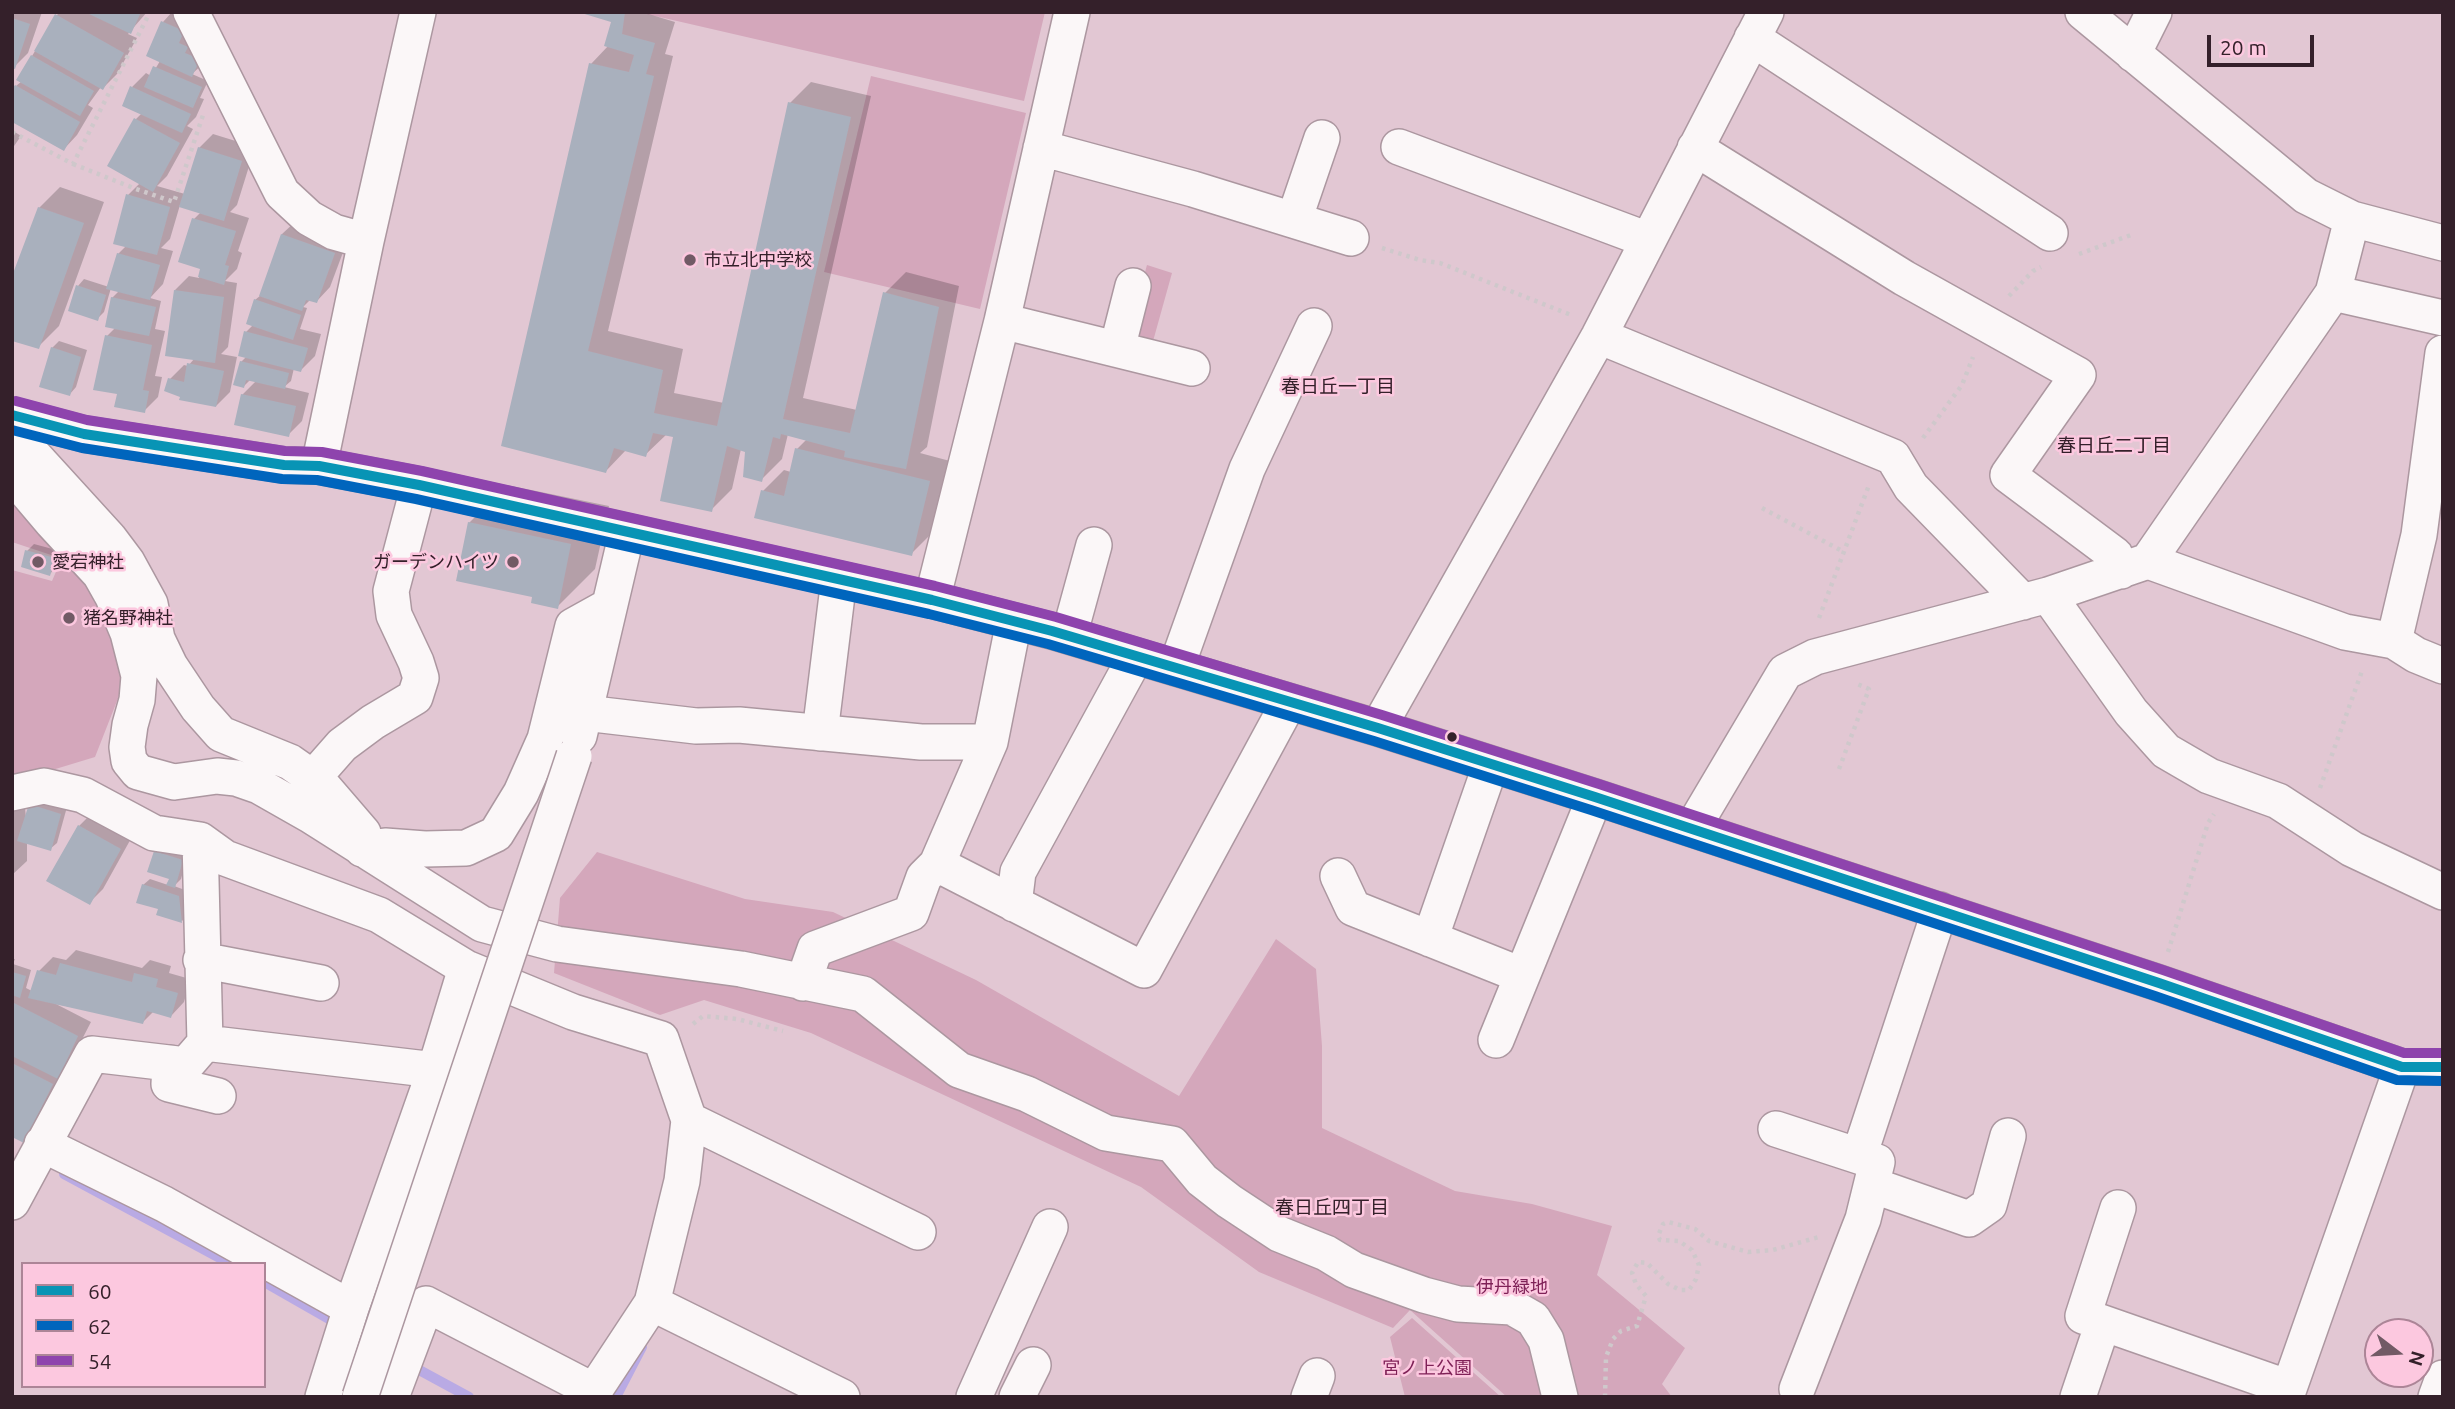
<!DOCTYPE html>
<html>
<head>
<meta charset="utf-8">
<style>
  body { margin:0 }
  #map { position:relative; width:2455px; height:1409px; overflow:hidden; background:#e2c7d3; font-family:Ubuntu,sans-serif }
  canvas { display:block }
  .frame { position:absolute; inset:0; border:14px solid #34202a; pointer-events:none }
  .legend { position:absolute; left:21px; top:1262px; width:245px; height:126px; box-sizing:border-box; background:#fcc8df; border:2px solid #ac8597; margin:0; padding:9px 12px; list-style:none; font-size:21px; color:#34202a }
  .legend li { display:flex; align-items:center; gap:14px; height:35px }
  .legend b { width:35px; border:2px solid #ac8597 }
  .north { position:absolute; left:2364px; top:1318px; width:70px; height:70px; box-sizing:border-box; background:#fcc8df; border:2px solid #ac8597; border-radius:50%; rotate:107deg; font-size:19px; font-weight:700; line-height:28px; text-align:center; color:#34202a }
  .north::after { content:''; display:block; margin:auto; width:24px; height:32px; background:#715a65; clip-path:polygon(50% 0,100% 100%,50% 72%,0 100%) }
  .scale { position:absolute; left:2207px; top:35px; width:107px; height:32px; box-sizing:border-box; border:4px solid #34202a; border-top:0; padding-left:9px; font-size:21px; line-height:24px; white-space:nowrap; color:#34202a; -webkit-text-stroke:5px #fcc8df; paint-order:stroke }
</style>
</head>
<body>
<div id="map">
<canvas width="2455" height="1409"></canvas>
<div class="frame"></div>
<ul class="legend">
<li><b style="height:9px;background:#0894b5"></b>60</li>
<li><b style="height:9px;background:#0065bd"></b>62</li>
<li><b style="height:9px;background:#8e44ad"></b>54</li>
</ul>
<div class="north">N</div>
<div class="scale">20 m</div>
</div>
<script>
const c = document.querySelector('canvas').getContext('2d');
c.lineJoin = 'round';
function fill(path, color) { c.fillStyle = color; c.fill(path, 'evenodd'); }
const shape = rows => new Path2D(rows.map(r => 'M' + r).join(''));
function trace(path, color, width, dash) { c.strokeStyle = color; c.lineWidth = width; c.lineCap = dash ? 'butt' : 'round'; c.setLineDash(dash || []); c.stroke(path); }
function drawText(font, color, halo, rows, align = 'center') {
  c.font = font + ' Ubuntu,"Noto Sans JP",sans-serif'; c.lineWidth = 5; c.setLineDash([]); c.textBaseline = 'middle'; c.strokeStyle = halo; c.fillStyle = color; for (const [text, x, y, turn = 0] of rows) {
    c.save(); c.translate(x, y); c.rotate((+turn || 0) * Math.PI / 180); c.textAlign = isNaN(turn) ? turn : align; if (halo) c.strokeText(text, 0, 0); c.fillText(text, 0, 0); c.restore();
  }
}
const green = shape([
  [638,12,1045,12,1024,101],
  [871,76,1026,113,980,309,824,272],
  [1147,265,1172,273,1150,352,1128,333],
  [12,490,96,589,126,678,95,757,39,774,12,779,12,570,52,581,58,567,57,557,12,542],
  [597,852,745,899,833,912,976,980,1179,1096,1276,939,1316,969,1322,1046,1322,1128,1455,1191,1532,1204,1612,1226,1597,1275,1685,1348,1662,1384,1672,1397,1507,1397,1410,1310,1393,1328,1259,1272,1141,1187,811,1033,704,1000,660,1015,554,973,560,898],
  [1412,1318,1501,1397,1405,1397,1390,1337]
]);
const shadow = shape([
  [12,12,42,12,28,53,14,67,12,66],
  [59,12,147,12,128,34,137,38,117,74,103,88,101,87,88,105,93,108,77,135,64,149,16,86,22,81,32,56],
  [172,12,187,12,206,61,192,74,208,81,200,98,204,99,196,117,187,126,193,129,167,176,157,186,185,194,199,148,213,134,255,147,237,205,230,212,249,218,238,251,242,253,237,269,225,281,237,283,228,347,221,354,237,357,230,392,216,406,170,379,184,365,188,366,194,359,175,290,189,276,199,278,202,268,194,219,201,212,180,205,170,239,161,248,173,251,163,284,150,298,161,301,155,329,165,331,155,376,162,377,158,397,144,411,119,393,107,336,116,327,112,298,120,290,111,288,104,312,97,319,78,286,84,279,109,287,118,254,127,245,128,195,140,183,136,119,142,113,132,87,146,73,151,76,160,61,148,56,163,22],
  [581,12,642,12,675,22,665,54,673,56,608,331,683,349,674,393,724,403,790,103,811,82,871,96,803,398,857,410,885,293,906,272,959,286,927,447,920,453,950,461,932,533,911,554,763,491,784,470,791,472,797,449,807,439,788,434,782,459,761,480,747,450,741,449,732,489,711,510,675,435,667,434,645,455,626,450,606,471,503,445,591,64,609,45,613,21],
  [12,130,21,136,12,149],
  [60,187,104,202,59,326,38,347,39,208],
  [296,221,348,239,330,287,317,301,311,299,303,307,307,308,300,329,321,334,315,356,301,370,294,368,291,381,284,387,309,393,302,421,288,435,242,395,257,380,251,379,244,386,241,362,247,356,246,332,253,325,255,300,261,295,282,234],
  [59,341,87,350,76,387,70,394,52,348],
  [507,485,609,506,595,569,557,607,534,596,469,523],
  [34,544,60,551,56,567,50,574,27,551],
  [37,798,67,807,57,843,50,849,27,842,27,861,12,875,12,808,25,808,26,818],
  [93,812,133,835,103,889,89,903,79,826],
  [162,845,188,854,181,879,174,886,185,890,188,915,182,921,160,908,143,885,150,879,168,885,171,878,155,852],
  [76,950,142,968,150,960,171,966,169,973,190,979,184,1002,171,1016,154,1011,143,1022,56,1004,91,1022,37,1126,23,1140,12,1135,12,996,14,994,12,993,12,959,15,959,13,964,31,970,26,988,32,991,39,971,53,957,66,960]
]);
const stream = shape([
  [64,1174,231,1264],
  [264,1282,341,1326],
  [410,1365,469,1397],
  [616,1397,642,1347]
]);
const building = shape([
  [85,12,141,12,131,34],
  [578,12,625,12,622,34,655,43,646,74,654,76,588,351,663,370,654,413,717,426,788,102,851,117,783,419,850,433,883,292,939,307,906,469,844,457,845,451,781,434,780,439,773,437,762,482,743,477,745,452,727,446,712,512,660,501,673,437,653,433,646,457,614,448,606,473,501,446,589,63,629,72,634,55,604,46,611,22],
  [55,14,124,53,103,90,34,51],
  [12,18,30,24,15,69,12,68],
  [161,21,184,31,179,43,188,47,185,53,200,59,192,77,146,56],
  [31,55,94,91,80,116,16,80],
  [153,66,202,87,193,108,144,87],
  [15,85,80,122,64,151,12,122,12,89],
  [130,86,191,114,182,133,122,106],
  [134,118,180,143,153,192,107,166],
  [198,147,242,161,224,221,179,207],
  [126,194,170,207,157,255,113,244],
  [38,207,84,223,39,349,12,341,12,276],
  [192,218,236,231,225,265,229,266,224,285,198,277,200,269,178,262],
  [281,234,335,253,317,303,306,300,302,311,259,296],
  [117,253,160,265,150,300,106,289],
  [76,285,106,295,98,321,68,311],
  [174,290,224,297,215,363,165,356],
  [111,297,156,307,149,336,105,327],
  [254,299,301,315,293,340,246,324],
  [244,331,308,348,301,372,238,356],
  [105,335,152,345,143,390,149,391,145,413,114,407,117,394,93,390],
  [51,347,81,357,70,396,39,387],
  [240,361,289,373,285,389,246,380,244,388,233,385],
  [187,363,224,371,216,407,179,400,180,397,164,391,168,378,184,382],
  [241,394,296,406,289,437,234,425],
  [795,448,930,481,912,556,754,518,761,490,784,496],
  [468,522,571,544,558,609,531,603,532,597,456,581],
  [25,550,55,558,50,576,21,567],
  [29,804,61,814,51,851,17,841],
  [78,825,121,849,90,905,46,881],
  [154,851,183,860,175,888,166,885,169,879,147,872],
  [142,884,179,896,182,923,156,915,158,909,136,903],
  [60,963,132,982,134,973,158,979,156,987,178,993,171,1018,147,1011,143,1024,28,998,37,970,56,975],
  [12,972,26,976,20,998,12,995],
  [12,1002,78,1036,58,1079,12,1056],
  [12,1063,53,1084,24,1143,12,1137]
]);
const path = shape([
  [12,132,73,164,150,12],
  [73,164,136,189,174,202,203,115],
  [1382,248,1420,260,1440,263,1571,315],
  [2079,254,2131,235],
  [2009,296,2033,271,2041,267],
  [1923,438,1962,385,1973,357],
  [1762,508,1844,552],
  [1819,618,1869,485],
  [1839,769,1869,689,1855,683],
  [2320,788,2362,671],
  [2168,952,2208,823,2214,814],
  [693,1024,703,1016,737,1019,783,1031],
  [1605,1397,1606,1357,1613,1339,1621,1331,1637,1326,1646,1296,1636,1284,1632,1273,1638,1262,1647,1263,1668,1284,1680,1290,1689,1290,1696,1279,1699,1265,1692,1250,1679,1241,1660,1240,1658,1236,1663,1224,1668,1222,1695,1229,1709,1241,1748,1252,1773,1250,1819,1237]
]);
const minor = shape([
  [191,12,282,193,309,218,334,232,366,241],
  [2083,12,2306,196,2352,219,2443,243],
  [1752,38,2050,233],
  [2133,54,2154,12],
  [1399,147,1648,240],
  [1041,148,1193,189,1351,238],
  [1695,148,1904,278,2078,375,2008,475,2115,555,2121,571],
  [1294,220,1322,138],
  [2333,293,2443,318],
  [1002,321,1192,368],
  [1599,336,1893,457,1911,487,2023,602],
  [1117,349,1133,286],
  [12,415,84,434,284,465,319,466,419,485,932,600,1052,631,1378,728,1595,797,2159,983,2402,1067,2443,1067],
  [15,416,16,436,109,538,127,562,150,604,157,639,170,666,198,708,221,734,290,762,320,783,363,833,362,849,385,846,425,849,466,848,496,834,521,793,545,739,573,626,609,606],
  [319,466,366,241,418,12],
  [12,471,19,483,52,522,100,574,113,597,128,633,139,676,137,700,130,725,127,747,129,761,138,772,174,782,217,776,236,778,259,786,310,815,482,924,557,944,741,969,863,994,959,1070,1027,1094,1106,1133,1172,1144,1202,1180,1229,1201,1279,1234,1326,1253,1354,1270,1424,1295,1458,1304,1512,1307,1533,1319,1546,1340,1560,1397],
  [2148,561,2345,632,2394,641,2416,655,2443,666],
  [2048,595,2131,712,2166,751,2209,776,2278,801,2352,849,2443,892],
  [932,600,1002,321,1072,12],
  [1014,621,990,742,937,864,1144,970,1289,702],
  [1069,636,1094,545],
  [2394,641,2419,535,2443,353],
  [1176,668,1247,469,1314,326],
  [585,713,696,726,739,725,921,742,990,742],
  [1378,728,1599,336,1766,12],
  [820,733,839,579],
  [579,736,627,532],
  [313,778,342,745,373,722,415,697,421,678,416,662,394,615,391,591,419,485],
  [12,793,44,786,83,795,154,833,200,840,205,1043,186,1065,92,1054,12,1202],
  [1692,829,1785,672,1815,657,2048,595,2148,561,2333,293,2352,219],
  [200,840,225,858,379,915,466,968,435,1070,351,1308,323,1397],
  [1338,876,1353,908,1521,975],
  [1014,904,1018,872,1136,656],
  [1430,939,1491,764],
  [201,960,321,983],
  [803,983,815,949,911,913,924,877,937,864],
  [1496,1040,1595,797],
  [205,1043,435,1070],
  [170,1063,169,1084,218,1096],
  [689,1120,918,1232],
  [1776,1129,1877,1162,1863,1219,1797,1389],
  [42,1144,164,1204,351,1308],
  [1859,1156,1940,910],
  [1872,1185,1969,1219,1989,1205,2008,1136],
  [2118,1208,2083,1316,2289,1388],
  [652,1303,842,1397],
  [391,1397,426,1304,594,1391,652,1303,682,1181,689,1120,661,1039,573,1012,466,968],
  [974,1397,1050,1227],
  [1017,1397,1033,1365],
  [1309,1397,1317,1376],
  [2078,1397,2103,1323],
  [2286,1397,2402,1067],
  [2436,1397,2443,1378]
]);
const minorBridge = shape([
  [360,1397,574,756]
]);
const bus1 = shape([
  [12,415,84,434,284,465,319,466,419,485,932,600,1052,631,1378,728,1595,797,2159,983,2402,1067,2443,1067]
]);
const bus2 = shape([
  [12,430,82,448,282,479,317,480,416,499,929,614,1048,644,1374,741,1591,810,2155,996,2397,1080,2443,1081]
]);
const bus3 = shape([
  [16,401,87,420,285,451,322,452,422,471,935,586,1056,617,1382,715,1599,784,2163,970,2404,1053,2443,1053]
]);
const markers = [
  [690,260,7,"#715a65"],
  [38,562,7,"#715a65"],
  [513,562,7,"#715a65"],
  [69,618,7,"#715a65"],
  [1452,737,6,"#34202a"]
];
const poiNames = [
  ["市立北中学校",704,260],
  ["愛宕神社",52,562],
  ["ガーデンハイツ",499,562,"right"],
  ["猪名野神社",83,618]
];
const parkNames = [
  ["伊丹緑地",1512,1287],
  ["宮ノ上公園",1427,1368]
];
const neighbourhoodNames = [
  ["春日丘一丁目",1338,387],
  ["春日丘二丁目",2114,446],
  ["春日丘四丁目",1332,1208]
];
fill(green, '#d4a7bb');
fill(shadow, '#0003');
trace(stream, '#b9aae4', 10);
fill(building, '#a9b0bd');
trace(minor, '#ac97a0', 38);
trace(path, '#cfc8cb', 4.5, [3.5, 5]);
trace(minor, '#fbf7f8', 35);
trace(minorBridge, '#ac97a0', 38, []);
trace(minorBridge, '#fbf7f8', 35);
trace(bus1, '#0894b5', 10);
trace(bus2, '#0065bd', 10);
trace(bus3, '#8e44ad', 10);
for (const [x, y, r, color] of markers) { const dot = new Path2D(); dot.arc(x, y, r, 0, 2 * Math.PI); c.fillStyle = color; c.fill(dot); trace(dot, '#fcc8df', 2.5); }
drawText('18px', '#34202a', '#fcc8df', poiNames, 'left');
drawText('18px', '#7f2157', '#fcc8df', parkNames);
drawText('19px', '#34202a', '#fcc8df', neighbourhoodNames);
</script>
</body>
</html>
